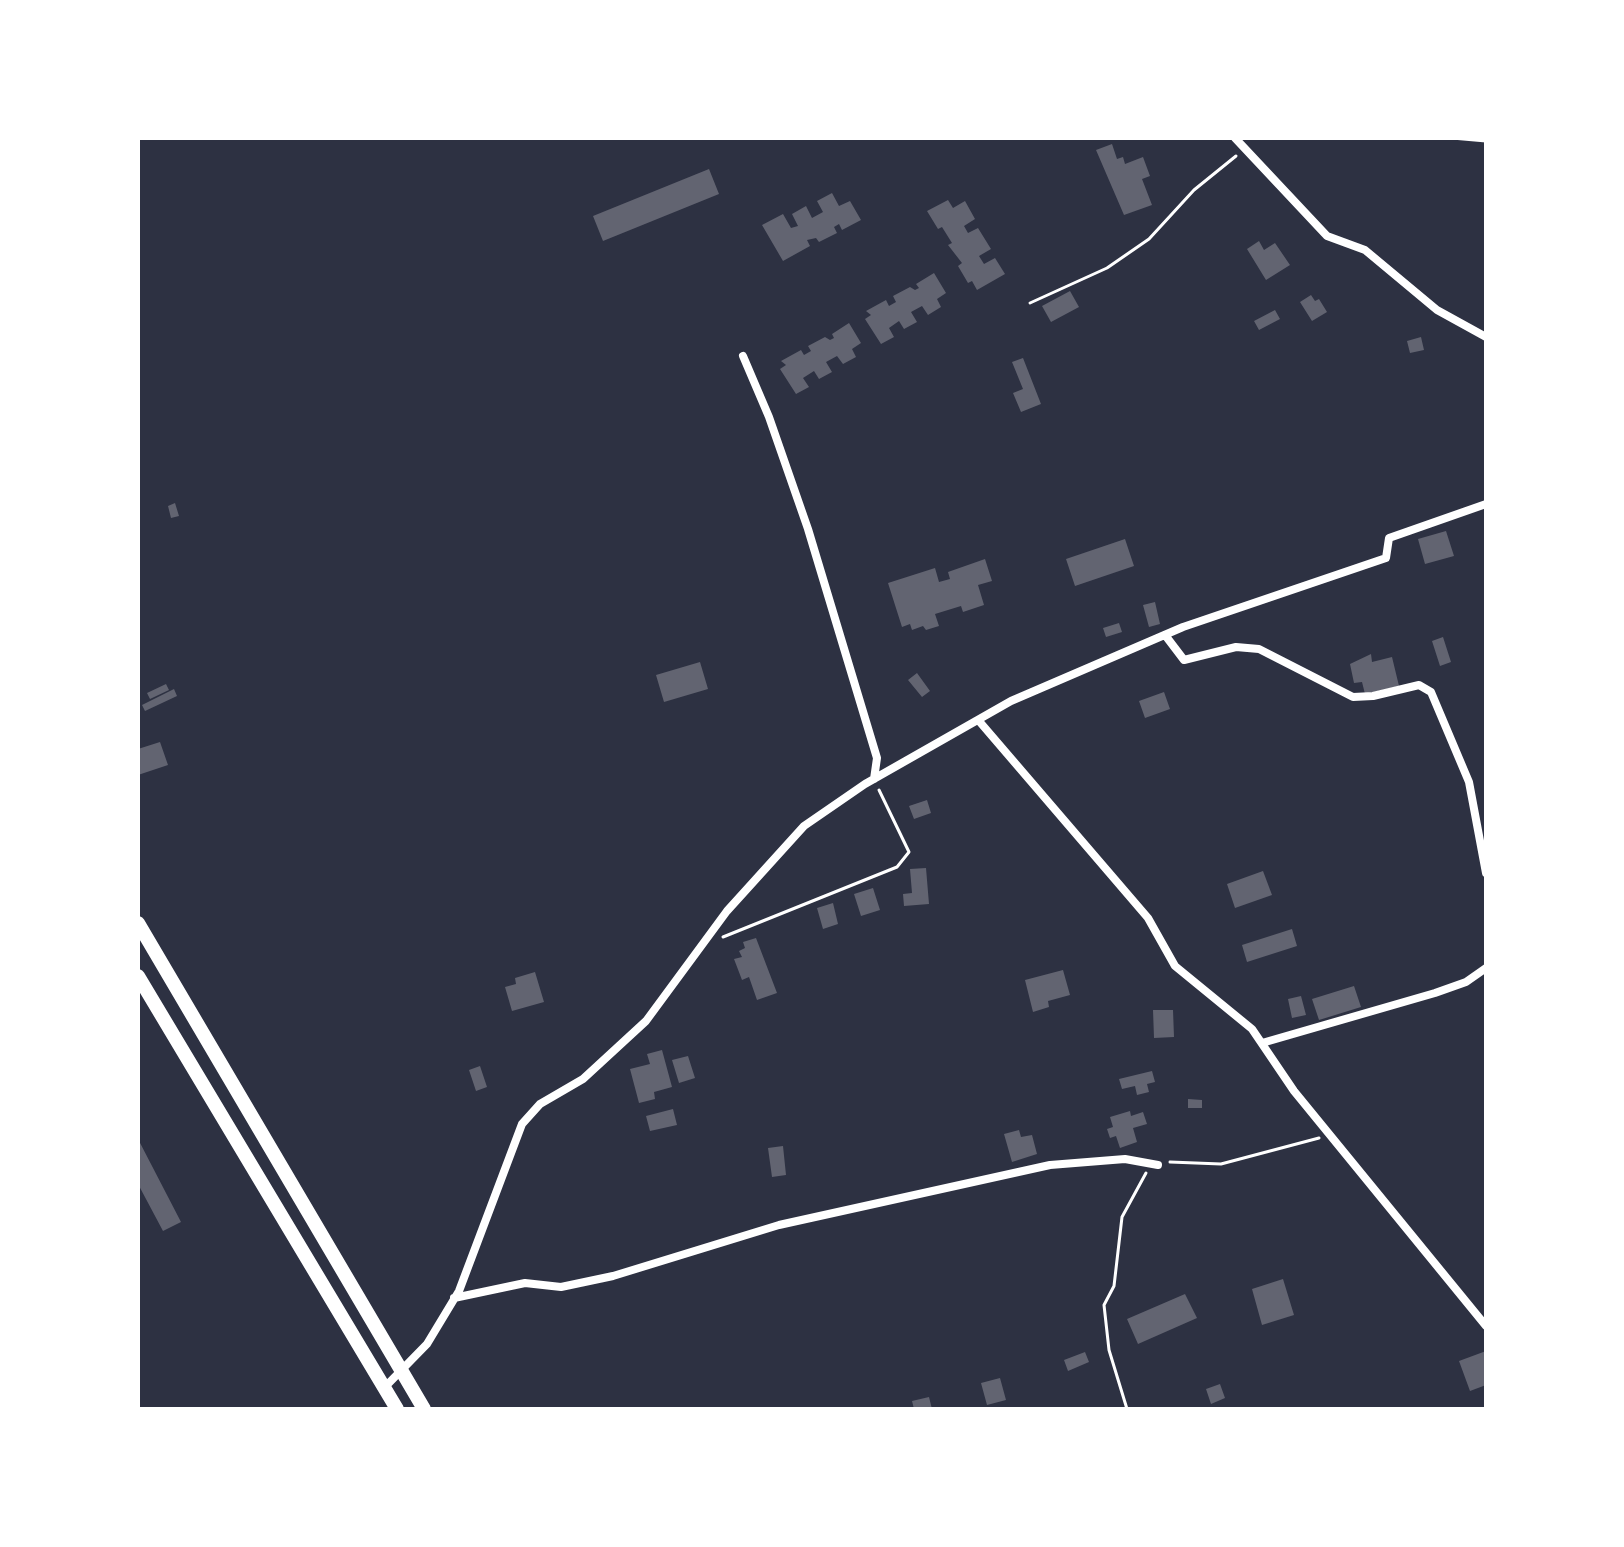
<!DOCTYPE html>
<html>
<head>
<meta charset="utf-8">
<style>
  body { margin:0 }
  #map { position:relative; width:1624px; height:1547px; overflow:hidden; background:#2d3142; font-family:"Space Grotesk",sans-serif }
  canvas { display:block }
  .frame { position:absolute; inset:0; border:140px solid #fff; pointer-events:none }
</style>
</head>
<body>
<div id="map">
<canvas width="1624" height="1547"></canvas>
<div class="frame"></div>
</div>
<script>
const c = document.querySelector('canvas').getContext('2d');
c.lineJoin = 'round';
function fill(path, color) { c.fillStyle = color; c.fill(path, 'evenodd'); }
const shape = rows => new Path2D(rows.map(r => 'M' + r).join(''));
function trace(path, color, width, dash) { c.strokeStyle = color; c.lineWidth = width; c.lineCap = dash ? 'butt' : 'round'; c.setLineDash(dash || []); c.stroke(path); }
const building = shape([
  [1112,144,1117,159,1123,157,1125,164,1143,157,1150,176,1142,179,1152,205,1124,215,1096,150],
  [709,169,719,194,603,241,593,216],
  [832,193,839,206,850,201,861,220,842,230,839,224,834,227,837,233,819,242,816,238,807,240,810,246,783,261,762,225,783,214,791,228,798,226,792,214,806,206,812,218,823,212,817,201],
  [948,200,953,208,965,201,975,219,964,226,968,233,978,228,991,249,979,256,984,264,995,258,1005,274,977,290,972,281,968,283,958,266,962,263,948,245,952,243,942,227,938,229,927,211],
  [1259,241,1264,250,1275,243,1290,265,1266,280,1247,249],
  [934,273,946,293,937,299,941,307,928,315,922,306,911,312,917,322,904,329,899,321,889,328,894,337,881,344,865,319,871,315,866,311,886,300,889,306,896,302,893,296,910,287,915,290,919,288,916,284],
  [1070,291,1079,307,1051,322,1042,306],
  [1311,295,1315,301,1319,299,1327,312,1312,321,1300,302],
  [1275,310,1280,319,1259,330,1254,321],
  [849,323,861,343,852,349,856,357,843,364,837,356,826,362,832,372,819,379,814,371,803,378,809,387,796,394,780,369,786,365,781,361,801,350,804,355,811,351,808,346,825,337,830,340,834,338,832,334],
  [1421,337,1424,350,1410,353,1407,341],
  [1023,358,1041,404,1021,412,1013,393,1023,389,1012,362],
  [175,503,179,516,171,518,168,506],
  [1446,531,1454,556,1425,564,1418,539],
  [1125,539,1134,566,1075,586,1066,559],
  [985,559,992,581,978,585,984,605,963,612,961,606,935,614,939,626,926,630,923,626,912,630,910,624,902,627,888,583,935,568,939,582,950,579,948,572],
  [1155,602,1160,624,1149,627,1143,605],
  [1119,623,1122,632,1106,637,1103,628],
  [1443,637,1451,662,1440,666,1432,641],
  [1371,654,1372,662,1392,657,1399,686,1365,694,1362,682,1354,683,1350,664],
  [700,662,708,689,664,702,656,675],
  [917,673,930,691,922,697,908,680],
  [166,684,169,690,150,699,147,693],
  [174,689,177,696,145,711,142,705],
  [1164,692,1170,709,1145,718,1139,701],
  [160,742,168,765,138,775,138,749],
  [927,800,931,813,914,819,909,806],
  [926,868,929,904,904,906,903,894,912,893,910,869],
  [1263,871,1272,895,1235,908,1227,884],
  [873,888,880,910,861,916,854,894],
  [833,903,838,924,823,929,817,908],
  [1292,929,1297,946,1247,962,1242,945],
  [756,938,777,993,757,1000,749,977,742,980,734,959,742,957,739,951,745,948,743,942],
  [1063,970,1070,995,1048,1001,1049,1007,1033,1012,1025,980],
  [535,972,544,1002,512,1011,505,987,516,984,515,978],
  [1354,986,1361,1007,1319,1020,1312,999],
  [1301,996,1306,1015,1292,1018,1288,999],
  [1153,1010,1173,1010,1174,1037,1154,1038],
  [662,1050,672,1087,654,1092,655,1099,639,1103,630,1069,650,1064,647,1054],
  [688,1056,695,1078,679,1083,672,1060],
  [480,1066,487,1087,476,1091,469,1070],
  [1152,1071,1155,1082,1147,1084,1149,1092,1137,1095,1135,1086,1122,1089,1119,1079],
  [1188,1099,1202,1100,1202,1108,1188,1108],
  [673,1109,677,1125,650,1131,646,1116],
  [1130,1111,1131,1116,1143,1112,1147,1124,1133,1128,1137,1142,1120,1148,1116,1136,1110,1138,1107,1129,1113,1127,1110,1117],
  [1019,1130,1021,1137,1032,1135,1037,1154,1012,1162,1004,1134],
  [138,1139,181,1222,163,1231,138,1184],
  [783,1146,786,1175,772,1177,768,1148],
  [1283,1279,1294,1315,1262,1325,1252,1289],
  [1185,1294,1197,1318,1138,1344,1127,1319],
  [1486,1351,1486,1385,1470,1391,1459,1361],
  [1085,1352,1089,1362,1068,1371,1064,1360],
  [1000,1378,1006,1400,987,1405,981,1383],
  [1220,1384,1225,1398,1211,1404,1206,1389],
  [929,1397,932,1409,914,1409,912,1401]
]);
const path = shape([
  [1452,138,1486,141],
  [1030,303,1107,268,1149,239,1194,190,1236,156],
  [723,937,897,867,909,852,879,790],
  [1170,1162,1221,1164,1319,1138],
  [1127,1409,1109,1350,1104,1305,1114,1286,1122,1217,1146,1173]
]);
const minor = shape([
  [1235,138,1327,236,1365,250,1437,310,1486,337],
  [743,356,769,417,808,529,877,758,874,779],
  [1165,635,1184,660,1236,647,1259,649,1353,697,1373,696,1419,685,1431,692,1469,782,1486,873],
  [979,721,1148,918,1175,966,1252,1029,1294,1091,1486,1326],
  [1262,1043,1435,993,1466,982,1486,968],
  [454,1298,525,1283,561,1287,613,1276,779,1225,1050,1165,1125,1159,1158,1165],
  [384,1388,427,1344,459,1291,522,1124,540,1104,583,1079,646,1021,727,911,804,826,865,784,1011,701,1183,627,1386,558,1389,538,1486,504]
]);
const trunk = shape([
  [138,923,424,1409],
  [138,976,397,1409]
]);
fill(building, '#626471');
trace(path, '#fff', 3);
trace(minor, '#fff', 8);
trace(trunk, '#fff', 14);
</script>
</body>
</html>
